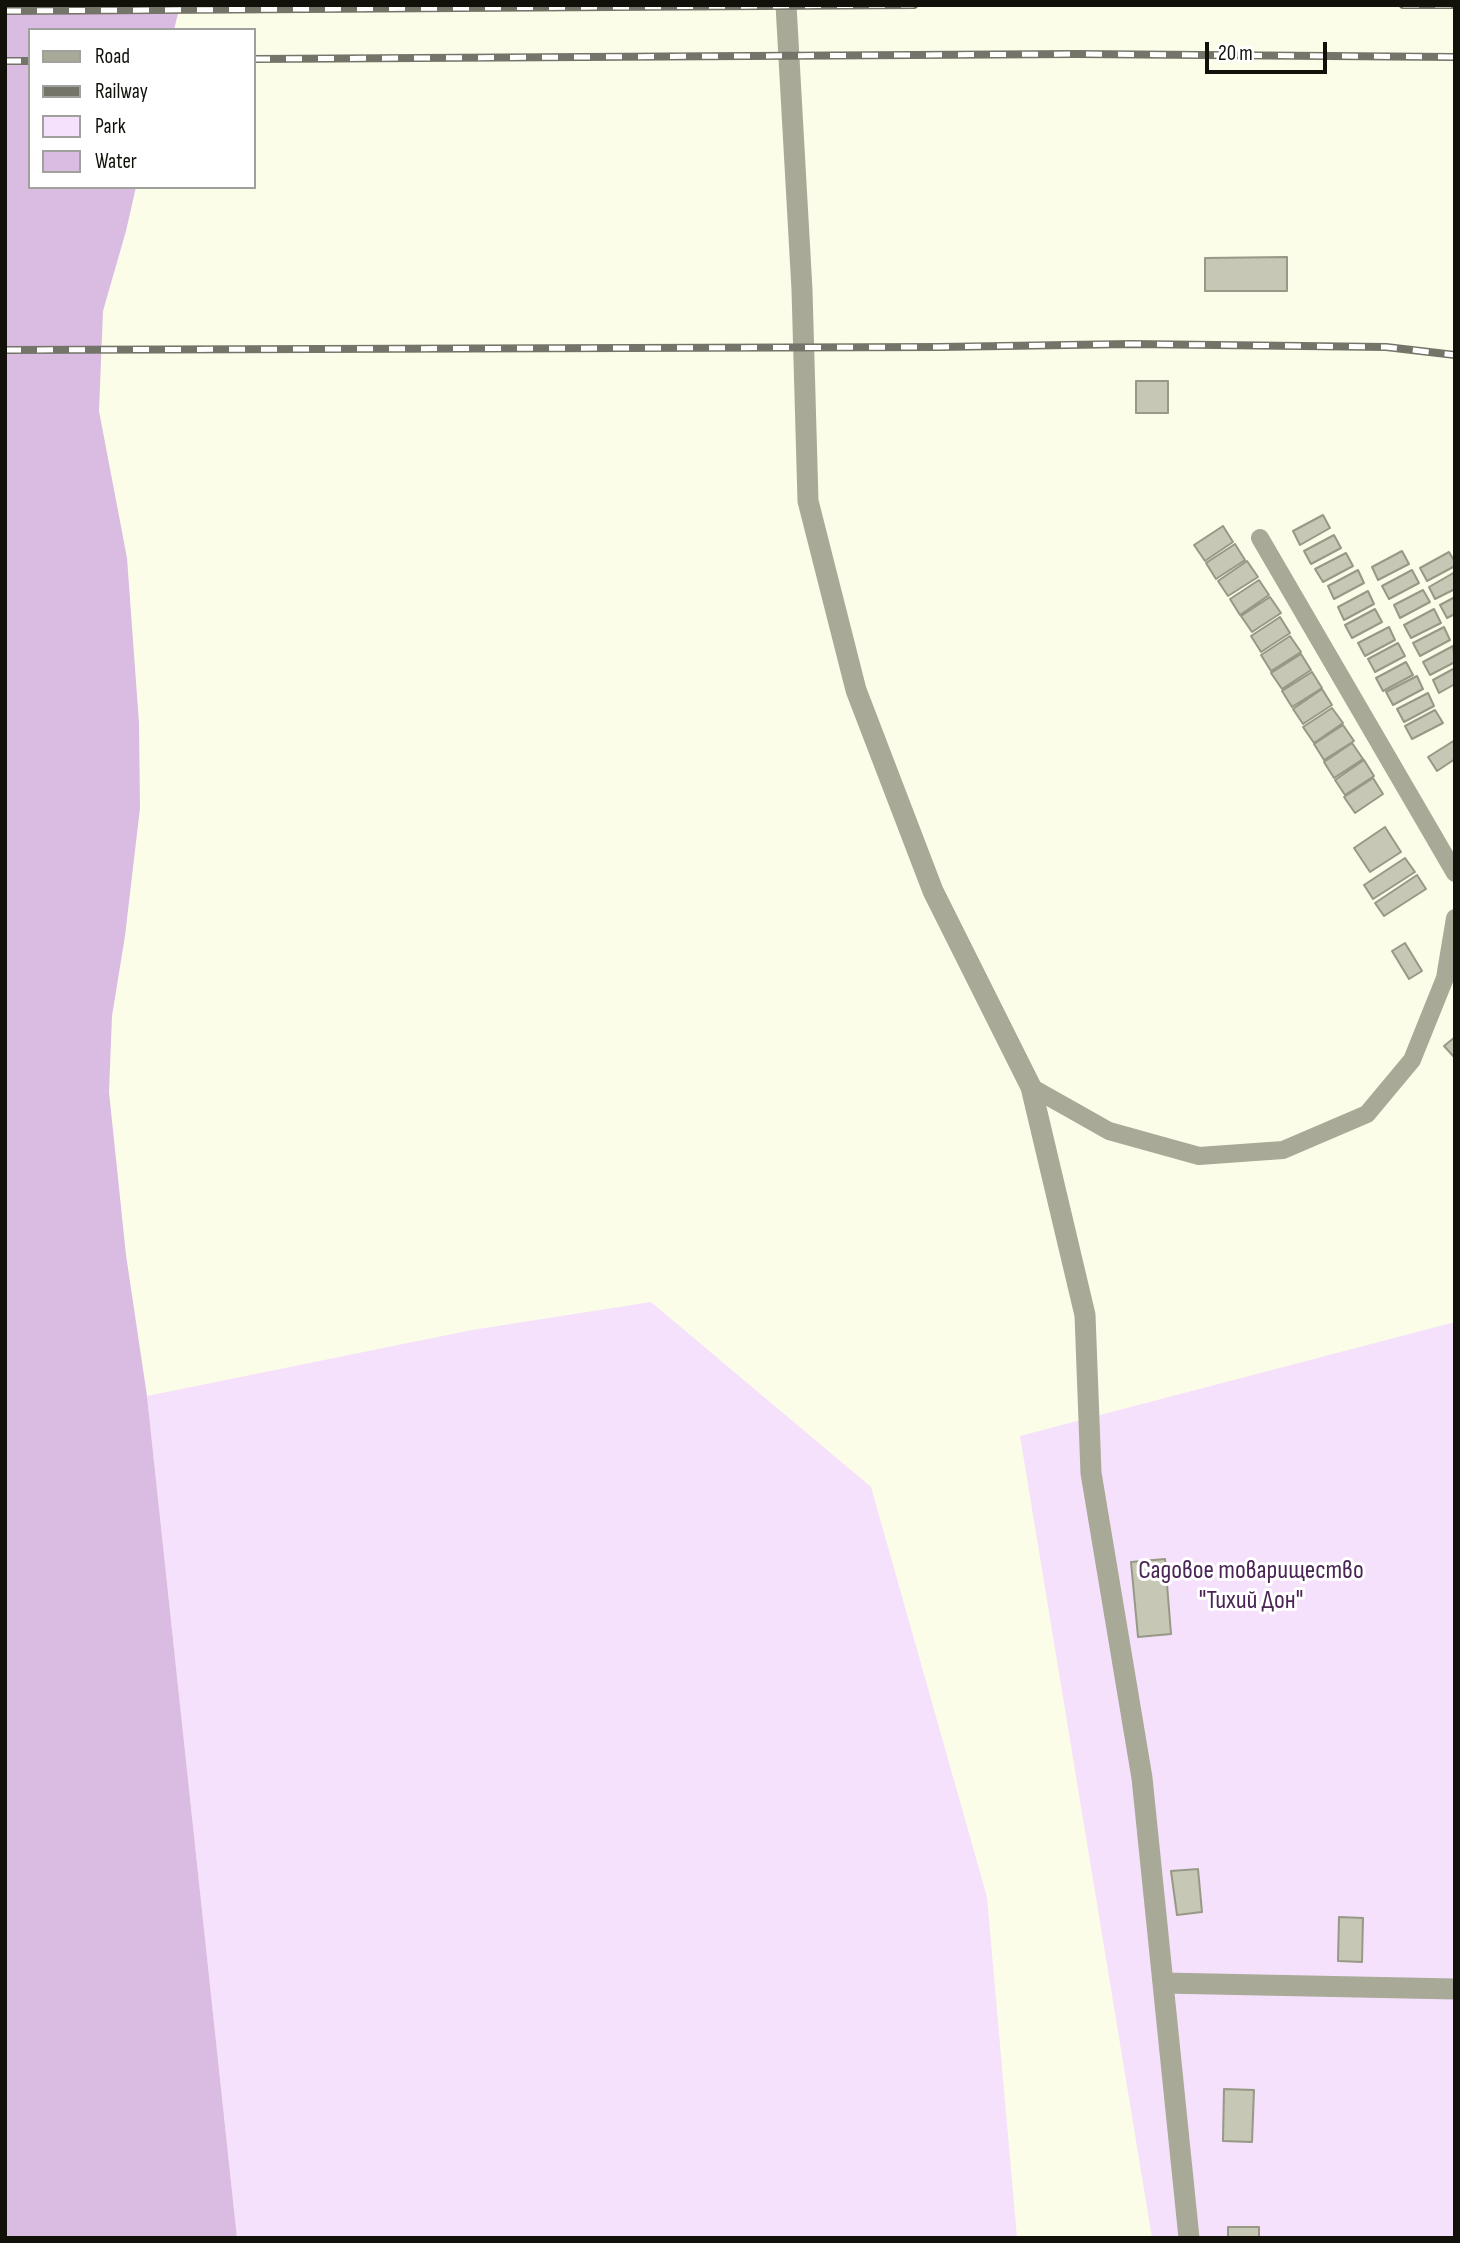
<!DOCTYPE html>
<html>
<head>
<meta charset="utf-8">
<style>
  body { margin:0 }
  #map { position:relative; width:1460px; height:2243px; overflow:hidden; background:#fbfde9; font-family:"Sofia Sans Condensed",sans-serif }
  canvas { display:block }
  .frame { position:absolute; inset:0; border:7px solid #11110a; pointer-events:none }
  .legend { position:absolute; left:28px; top:28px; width:228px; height:161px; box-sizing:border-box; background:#fff; border:2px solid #a0a09d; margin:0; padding:9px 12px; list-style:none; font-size:21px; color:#11110a }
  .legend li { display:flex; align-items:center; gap:14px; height:35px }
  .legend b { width:35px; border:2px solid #a0a09d }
  .scale { position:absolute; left:1205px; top:42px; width:122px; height:32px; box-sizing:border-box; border:4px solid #11110a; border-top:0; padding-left:9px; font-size:21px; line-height:24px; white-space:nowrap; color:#11110a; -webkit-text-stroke:5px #fff; paint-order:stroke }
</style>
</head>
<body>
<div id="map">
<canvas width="1460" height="2243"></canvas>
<div class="frame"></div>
<ul class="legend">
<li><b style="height:9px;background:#a8a996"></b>Road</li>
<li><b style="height:9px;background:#747568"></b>Railway</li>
<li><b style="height:19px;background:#f5e1fb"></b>Park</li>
<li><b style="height:19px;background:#dabce2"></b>Water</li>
</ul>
<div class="scale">20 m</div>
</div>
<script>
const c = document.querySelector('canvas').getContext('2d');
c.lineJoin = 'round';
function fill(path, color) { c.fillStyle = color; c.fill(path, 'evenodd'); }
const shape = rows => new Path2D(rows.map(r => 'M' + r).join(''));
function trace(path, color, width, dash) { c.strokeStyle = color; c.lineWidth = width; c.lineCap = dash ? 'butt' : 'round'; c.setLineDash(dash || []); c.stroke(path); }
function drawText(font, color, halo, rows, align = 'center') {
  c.font = font + ' "Sofia Sans Condensed",sans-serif'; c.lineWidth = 6; c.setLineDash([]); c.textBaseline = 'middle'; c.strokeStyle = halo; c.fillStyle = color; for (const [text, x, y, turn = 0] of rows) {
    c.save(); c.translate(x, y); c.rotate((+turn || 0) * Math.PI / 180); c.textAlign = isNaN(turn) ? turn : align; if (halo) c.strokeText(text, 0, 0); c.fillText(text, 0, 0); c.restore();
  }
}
const green = shape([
  [651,1302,871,1487,987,1897,1017,2238,237,2238,147,1396,472,1330],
  [1455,1322,1455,2238,1152,2238,1020,1436]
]);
const water = shape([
  [5,5,180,5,174,30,30,30,30,187,136,187,126,231,103,311,99,411,127,558,139,723,140,808,125,936,112,1016,109,1092,126,1255,147,1396,237,2238,5,2238]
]);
const building = shape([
  [1287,257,1287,291,1205,291,1205,258,1287,257],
  [1136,381,1168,381,1168,413,1136,413,1136,381],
  [1323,515,1330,528,1300,545,1293,531,1323,515],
  [1223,526,1233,542,1205,561,1194,545,1223,526],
  [1334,535,1341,548,1311,564,1304,551,1334,535],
  [1235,544,1245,560,1216,579,1206,563,1235,544],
  [1402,551,1409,564,1378,580,1372,567,1402,551],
  [1449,552,1455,562,1455,566,1427,581,1420,568,1449,552],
  [1346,553,1353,566,1323,582,1315,569,1346,553],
  [1247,561,1258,577,1228,596,1218,581,1247,561],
  [1358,570,1364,583,1334,599,1328,586,1358,570],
  [1412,570,1419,583,1389,599,1382,586,1412,570],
  [1455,572,1455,589,1435,599,1429,587,1455,572],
  [1259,580,1269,595,1240,615,1230,599,1259,580],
  [1423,590,1430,602,1400,618,1394,605,1423,590],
  [1368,591,1374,604,1344,620,1338,607,1368,591],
  [1270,597,1281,613,1252,632,1241,616,1270,597],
  [1455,597,1455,614,1447,618,1440,605,1455,597],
  [1375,609,1382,622,1352,638,1345,625,1375,609],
  [1434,609,1441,623,1411,638,1404,625,1434,609],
  [1280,617,1290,633,1261,652,1251,636,1280,617],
  [1389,627,1395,640,1365,656,1358,643,1389,627],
  [1444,627,1450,640,1420,656,1413,643,1444,627],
  [1290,636,1301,652,1271,671,1261,655,1290,636],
  [1398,643,1405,656,1375,672,1368,659,1398,643],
  [1453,646,1455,662,1430,675,1423,662,1453,646],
  [1301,654,1311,670,1282,689,1271,673,1301,654],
  [1406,662,1413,675,1383,691,1376,678,1406,662],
  [1455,668,1455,684,1439,693,1433,680,1455,668],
  [1312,672,1322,688,1292,707,1282,691,1312,672],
  [1417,676,1423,689,1393,705,1386,692,1417,676],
  [1322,689,1332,705,1303,724,1293,709,1322,689],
  [1428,693,1434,706,1404,722,1397,709,1428,693],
  [1332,708,1343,723,1314,743,1303,727,1332,708],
  [1435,710,1443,723,1412,739,1405,726,1435,710],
  [1343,725,1354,741,1324,760,1314,744,1343,725],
  [1455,740,1455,759,1437,771,1428,757,1455,740],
  [1352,743,1363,759,1334,778,1324,762,1352,743],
  [1364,760,1374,776,1345,795,1335,780,1364,760],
  [1373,778,1383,794,1355,813,1344,797,1373,778],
  [1385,827,1401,852,1370,872,1354,848,1385,827],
  [1405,858,1415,872,1373,899,1364,885,1405,858],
  [1417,875,1426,889,1384,916,1375,903,1417,875],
  [1405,943,1422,971,1409,979,1392,951,1405,943],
  [1455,1037,1455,1058,1444,1046,1455,1037],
  [1165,1559,1171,1634,1138,1637,1131,1562,1165,1559],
  [1198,1869,1202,1912,1177,1915,1171,1871,1198,1869],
  [1339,1917,1363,1918,1362,1962,1338,1961,1339,1917],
  [1224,2089,1254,2090,1252,2142,1223,2141,1224,2089],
  [1228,2227,1259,2227,1259,2238,1228,2238,1228,2227]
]);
const lane = shape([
  [1260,538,1455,873],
  [1031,1087,1109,1131,1199,1156,1283,1150,1367,1114,1412,1060,1445,978,1455,918]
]);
const street = shape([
  [786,5,802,290,808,501,856,690,933,891,1031,1087,1085,1315,1091,1473,1142,1778,1189,2238],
  [1163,1983,1455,1989]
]);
const rail = shape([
  [1403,5,1455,5],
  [5,11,914,5],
  [254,59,1076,54,1455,57],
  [5,61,30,61],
  [5,350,939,347,1131,344,1386,347,1455,355]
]);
const parkNames = [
  ["Садовое товарищество",1251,1571],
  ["\"Тихий Дон\"",1251,1601]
];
fill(green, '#f5e1fb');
fill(water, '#dabce2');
fill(building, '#c6c7b4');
trace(building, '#979886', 2);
trace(lane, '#a8a996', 18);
trace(street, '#a8a996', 21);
trace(rail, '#747568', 8);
trace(rail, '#fff', 5, [16]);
drawText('26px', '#4b2555', '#fff', parkNames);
</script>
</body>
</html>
